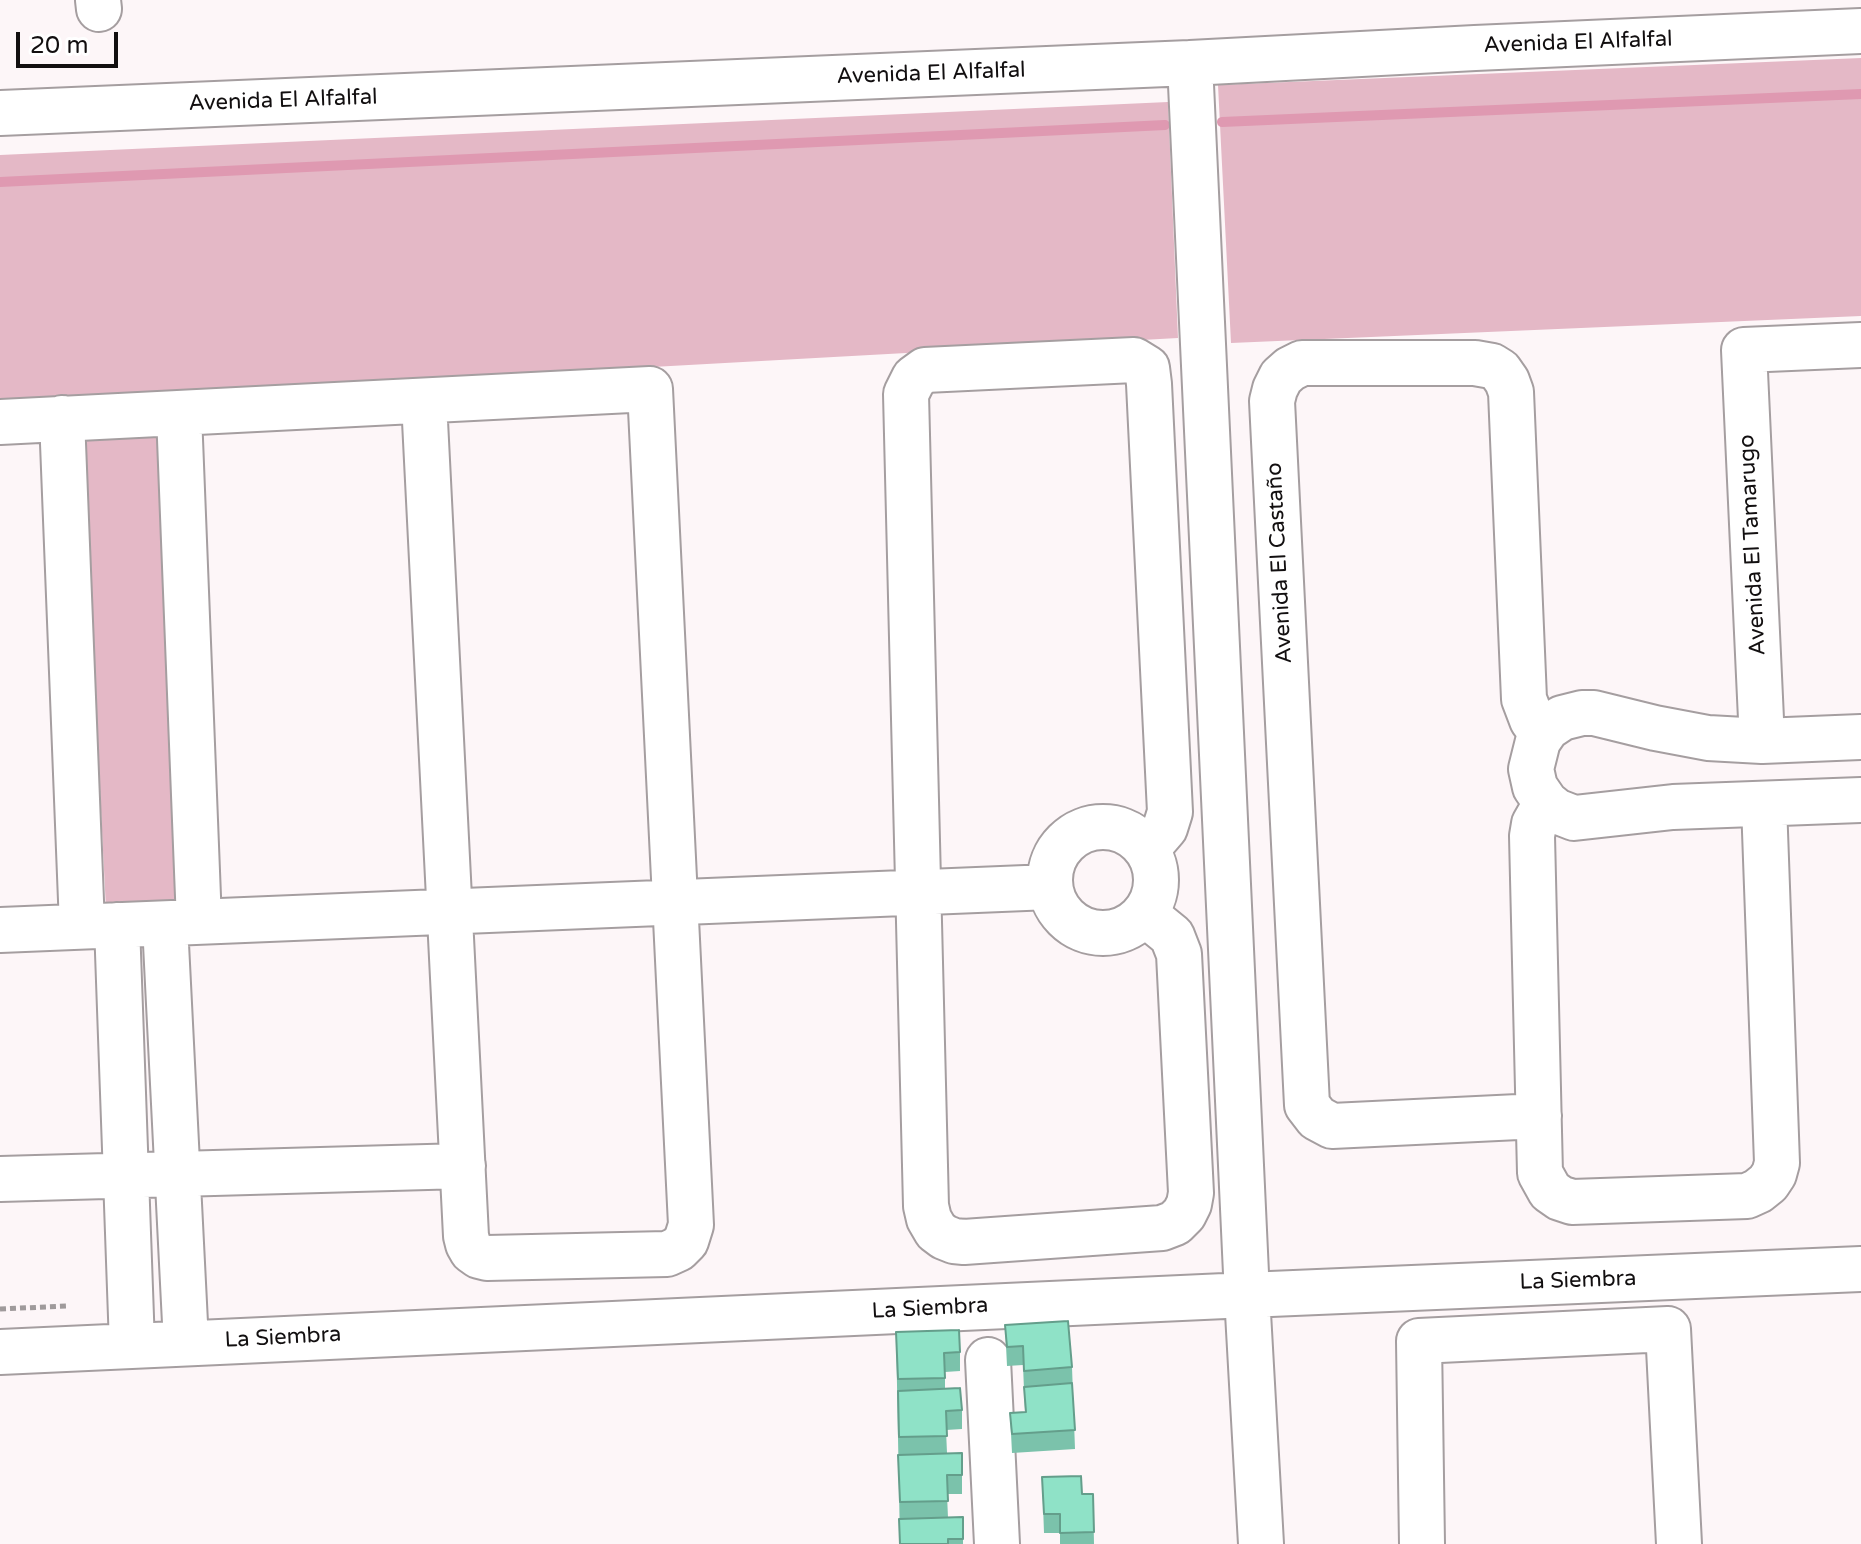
<!DOCTYPE html>
<html>
<head>
<meta charset="utf-8">
<style>
  body { margin:0 }
  #map { position:relative; width:1861px; height:1544px; overflow:hidden; background:#fdf6f8; font-family:"Varela Round",sans-serif }
  canvas { display:block }
  .scale { position:absolute; left:16px; top:32px; width:102px; height:36px; box-sizing:border-box; border:4px solid #120f10; border-top:0; padding-left:10px; font-size:24px; line-height:28px; white-space:nowrap; color:#120f10; -webkit-text-stroke:6px #fff; paint-order:stroke }
</style>
</head>
<body>
<div id="map">
<canvas width="1861" height="1544"></canvas>
<div class="scale">20 m</div>
</div>
<script>
const c = document.querySelector('canvas').getContext('2d');
c.lineJoin = 'round';
function fill(path, color) { c.fillStyle = color; c.fill(path, 'evenodd'); }
const shape = rows => new Path2D(rows.map(r => 'M' + r).join(''));
function trace(path, color, width, dash) { c.strokeStyle = color; c.lineWidth = width; c.lineCap = dash ? 'butt' : 'round'; c.setLineDash(dash || []); c.stroke(path); }
function drawText(font, color, halo, rows, align = 'center') {
  c.font = font + ' "Varela Round",sans-serif'; c.lineWidth = 6; c.setLineDash([]); c.textBaseline = 'middle'; c.strokeStyle = halo; c.fillStyle = color; for (const [text, x, y, turn = 0] of rows) {
    c.save(); c.translate(x, y); c.rotate((+turn || 0) * Math.PI / 180); c.textAlign = isNaN(turn) ? turn : align; if (halo) c.strokeText(text, 0, 0); c.fillText(text, 0, 0); c.restore();
  }
}
const green = shape([
  [1861,58,1861,316,1231,343,1218,85],
  [1168,102,1178,338,0,403,0,155],
  [160,432,181,905,106,909,82,437]
]);
const stream = shape([
  [1222,122,1861,94],
  [0,182,1165,125]
]);
const path = shape([
  [0,1309,67,1306]
]);
const minor = shape([
  [98,0,99,9],
  [1190,63,1247,1295,1261,1544],
  [0,113,1190,63,1475,48,1861,31],
  [179,414,199,922],
  [62,418,82,926],
  [0,422,650,389,691,1225,686,1241,678,1249,667,1254,487,1258,479,1256,472,1251,468,1244,466,1236,424,401],
  [1861,737,1762,741,1708,738,1655,728,1594,713,1582,713,1562,718,1547,728,1538,741,1531,769,1535,787,1546,803,1556,811,1574,818,1673,807,1861,800],
  [1762,741,1744,350,1861,345],
  [1546,803,1534,824,1532,836,1540,1173,1550,1191,1560,1198,1572,1202,1747,1196,1758,1191,1768,1183,1774,1174,1777,1163,1764,804],
  '1050 880a53 53 0 1 1 106 0a53 53 0 1 1-106 0Z',
  [1145,914,1172,936,1179,954,1191,1193,1189,1204,1184,1214,1175,1223,1162,1228,964,1242,954,1241,944,1237,936,1231,929,1219,926,1206,906,394,914,378,925,370,1134,360,1147,368,1149,384,1170,812,1165,828,1147,849],
  [165,924,186,1343],
  [117,925,132,1345],
  [0,930,1050,887],
  [1539,1116,1332,1126,1317,1118,1307,1105,1272,401,1275,389,1281,377,1290,369,1302,363,1475,363,1492,366,1500,371,1507,381,1511,392,1524,699,1532,720,1542,734],
  [0,1179,463,1166],
  [0,1352,1247,1295,1861,1269],
  [988,1360,997,1544],
  [1422,1544,1419,1341,1668,1329,1679,1544]
]);
const wall = shape([
  [1005,1325,1072,1367,1075,1449,1012,1453,1010,1413,1025,1412,1024,1390,1023,1365,1007,1366],
  [896,1332,960,1352,960,1371,945,1372,945,1389,962,1410,962,1429,946,1430,947,1453,962,1453,962,1494,947,1494,948,1518,963,1517,963,1544,900,1544],
  [1042,1477,1082,1494,1093,1494,1094,1544,1060,1544,1060,1533,1044,1533]
]);
const building = shape([
  [1068,1321,1072,1367,1024,1371,1023,1346,1007,1347,1005,1325,1068,1321],
  [959,1330,960,1352,944,1353,945,1378,898,1379,896,1332,959,1330],
  [1072,1383,1075,1430,1012,1434,1010,1413,1026,1412,1024,1387,1072,1383],
  [960,1388,962,1410,946,1411,947,1436,899,1437,898,1391,960,1388],
  [962,1453,962,1475,947,1475,948,1501,900,1502,898,1455,962,1453],
  [1081,1476,1082,1494,1093,1494,1094,1532,1060,1533,1060,1514,1044,1514,1042,1477,1081,1476],
  [963,1517,963,1539,948,1539,948,1544,900,1544,899,1519,963,1517]
]);
const streetNames = [
  ["Avenida El Alfalfal",1578,43,-2],
  ["Avenida El Alfalfal",931,74,-2],
  ["Avenida El Alfalfal",283,101,-2],
  ["Avenida El Tamarugo",1753,545,-93],
  ["Avenida El Castaño",1280,563,-93],
  ["La Siembra",1578,1281,-2],
  ["La Siembra",930,1309,-3],
  ["La Siembra",283,1338,-3]
];
fill(green, '#e4b8c6');
trace(stream, '#df99b1', 10);
trace(minor, '#a59ea0', 48);
trace(path, '#9f9a9b', 5, [6, 4]);
trace(minor, '#fff', 44);
fill(wall, '#7bc2ab');
fill(building, '#8fe2c7');
trace(building, '#649e8b', 2);
drawText('22px', '#120f10', '#fff', streetNames);
</script>
</body>
</html>
